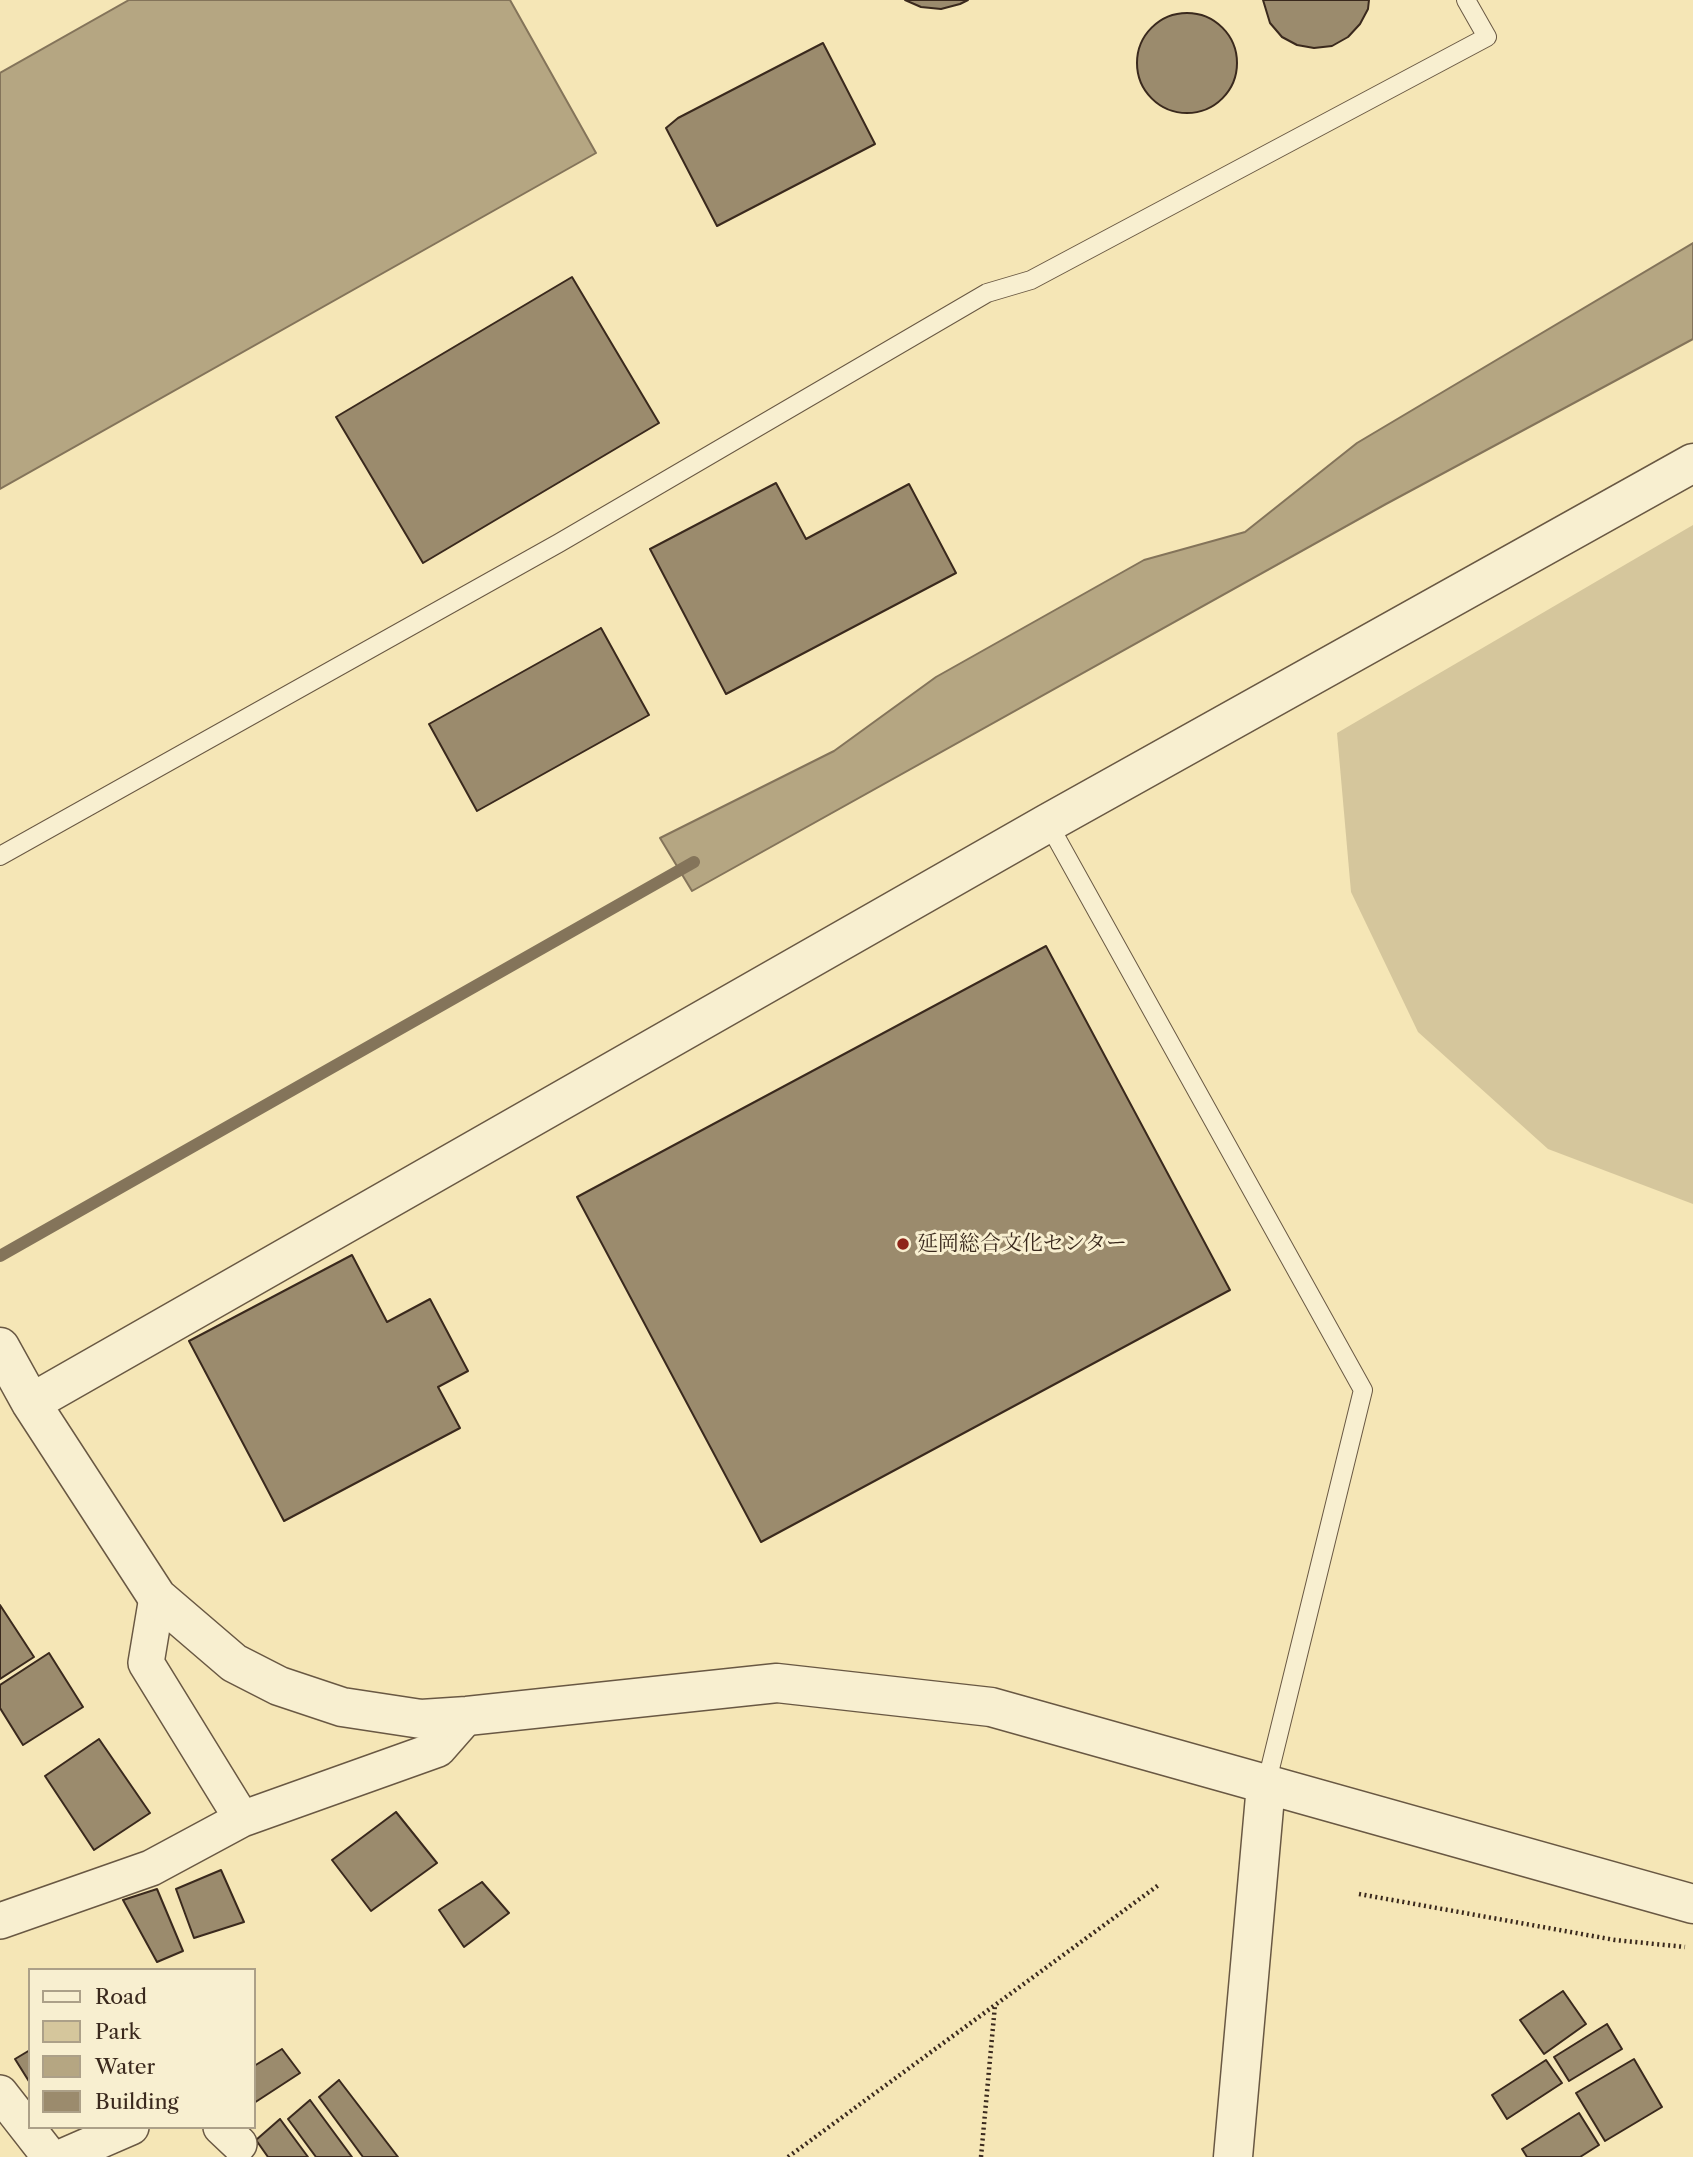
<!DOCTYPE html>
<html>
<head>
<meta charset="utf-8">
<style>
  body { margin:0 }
  #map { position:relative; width:1693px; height:2157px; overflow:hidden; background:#f5e6b6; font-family:"Libre Caslon Text",serif }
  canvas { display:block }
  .legend { position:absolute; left:28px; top:1968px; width:228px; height:161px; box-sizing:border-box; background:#f8efd0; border:2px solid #aca088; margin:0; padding:9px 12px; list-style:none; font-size:21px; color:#3a291d }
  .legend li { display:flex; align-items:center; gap:14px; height:35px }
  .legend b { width:35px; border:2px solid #aca088 }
</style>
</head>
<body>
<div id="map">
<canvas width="1693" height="2157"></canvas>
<ul class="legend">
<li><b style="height:9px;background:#f8efd0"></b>Road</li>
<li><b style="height:19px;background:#d5c69c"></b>Park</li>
<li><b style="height:19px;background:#b5a682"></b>Water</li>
<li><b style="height:19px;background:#9b8b6d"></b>Building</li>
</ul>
</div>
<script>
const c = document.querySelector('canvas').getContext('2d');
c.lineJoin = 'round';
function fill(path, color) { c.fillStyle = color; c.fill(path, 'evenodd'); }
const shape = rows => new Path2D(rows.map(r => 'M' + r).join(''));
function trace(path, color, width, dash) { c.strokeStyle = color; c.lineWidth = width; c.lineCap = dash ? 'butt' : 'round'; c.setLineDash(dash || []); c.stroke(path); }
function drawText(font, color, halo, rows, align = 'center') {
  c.font = font + ' "Libre Caslon Text","Noto Serif JP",serif'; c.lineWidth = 6; c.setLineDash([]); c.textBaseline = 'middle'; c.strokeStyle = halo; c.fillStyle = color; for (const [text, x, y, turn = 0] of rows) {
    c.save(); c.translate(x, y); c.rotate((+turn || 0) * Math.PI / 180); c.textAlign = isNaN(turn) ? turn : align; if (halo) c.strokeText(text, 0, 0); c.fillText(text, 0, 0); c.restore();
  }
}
const green = shape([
  [1693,525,1693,1204,1548,1149,1418,1032,1351,892,1337,733]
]);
const water = shape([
  [129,0,510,0,596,153,0,489,0,73,129,0],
  [1693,243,1693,339,1386,504,692,891,660,838,834,751,936,677,1144,560,1245,532,1357,443,1693,243]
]);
const stream = shape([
  [0,1256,694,862]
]);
const building = shape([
  [905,0,968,0,960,4,941,9,921,7,905,0],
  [1263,0,1369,0,1368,9,1360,24,1348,37,1332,46,1314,48,1297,45,1282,37,1270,23,1263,0],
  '1137 63a50 50 0 1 1 100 0a50 50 0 1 1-100 0Z',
  [823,43,875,144,717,226,666,128,678,118,823,43],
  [572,277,659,423,423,563,336,417,572,277],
  [776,483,806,539,909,484,956,573,726,694,650,549,776,483],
  [601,628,649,715,477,811,429,724,601,628],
  [1046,946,1230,1290,761,1542,577,1197,1046,946],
  [352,1255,387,1322,430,1299,468,1371,438,1387,460,1428,284,1521,189,1341,352,1255],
  [0,1605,34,1657,0,1679,0,1605],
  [49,1653,83,1707,23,1745,0,1708,0,1685,49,1653],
  [99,1739,150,1813,94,1850,45,1776,99,1739],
  [396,1812,437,1863,371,1911,332,1860,396,1812],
  [221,1870,244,1922,194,1938,176,1889,221,1870],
  [482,1882,509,1913,464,1947,439,1910,482,1882],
  [157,1889,183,1951,157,1962,123,1900,157,1889],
  [1563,1991,1586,2024,1544,2054,1520,2020,1563,1991],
  [1607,2024,1622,2049,1569,2081,1554,2057,1607,2024],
  [282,2049,300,2073,254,2103,254,2066,282,2049],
  [30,2050,30,2083,15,2059,30,2050],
  [1634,2059,1662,2107,1605,2141,1576,2093,1634,2059],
  [1546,2060,1562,2083,1507,2119,1492,2095,1546,2060],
  [339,2080,398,2157,363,2157,319,2097,339,2080],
  [310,2100,352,2157,316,2157,288,2119,310,2100],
  [1579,2113,1599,2145,1580,2157,1527,2157,1522,2149,1579,2113],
  [280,2119,308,2157,268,2157,256,2140,280,2119]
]);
const path = shape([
  [1359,1894,1615,1940,1685,1947],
  [788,2157,1160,1884],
  [981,2157,995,2005]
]);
const service = shape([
  [1048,823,1363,1390,1266,1785],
  [0,856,559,543,987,293,1031,280,1487,37,1466,0]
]);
const minor = shape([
  [157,1597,146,1663,242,1819],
  [0,1921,151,1868,242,1819,438,1749,467,1716],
  [0,2093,50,2157],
  [221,2127,239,2144],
  [62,2157,131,2127]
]);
const tertiary = shape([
  [0,1347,31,1403,157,1597,234,1663,279,1686,342,1707,421,1719,467,1716,777,1683,991,1707,1693,1904],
  [31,1403,1048,823,1693,463],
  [1233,2157,1266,1785]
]);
const markers = [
  [903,1244,7,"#8f2418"]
];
const poiNames = [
  ["延岡総合文化センター",917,1244]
];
fill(green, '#d5c69c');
fill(water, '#b5a682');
trace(water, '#84745a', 2);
trace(stream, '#84745a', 12);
fill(building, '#9b8b6d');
trace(building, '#3a291d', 2);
trace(service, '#695843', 20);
trace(minor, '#695843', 38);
trace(tertiary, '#695843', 41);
trace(path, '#3a291d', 4.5, [2, 3.5]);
trace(service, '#f8efd0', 18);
trace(minor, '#f8efd0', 35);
trace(tertiary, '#f8efd0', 38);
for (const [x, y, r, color] of markers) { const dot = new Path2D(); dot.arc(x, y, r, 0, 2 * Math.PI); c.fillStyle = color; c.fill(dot); trace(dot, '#f8efd0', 2.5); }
drawText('21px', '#3a291d', '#f8efd0', poiNames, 'left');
</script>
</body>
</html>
